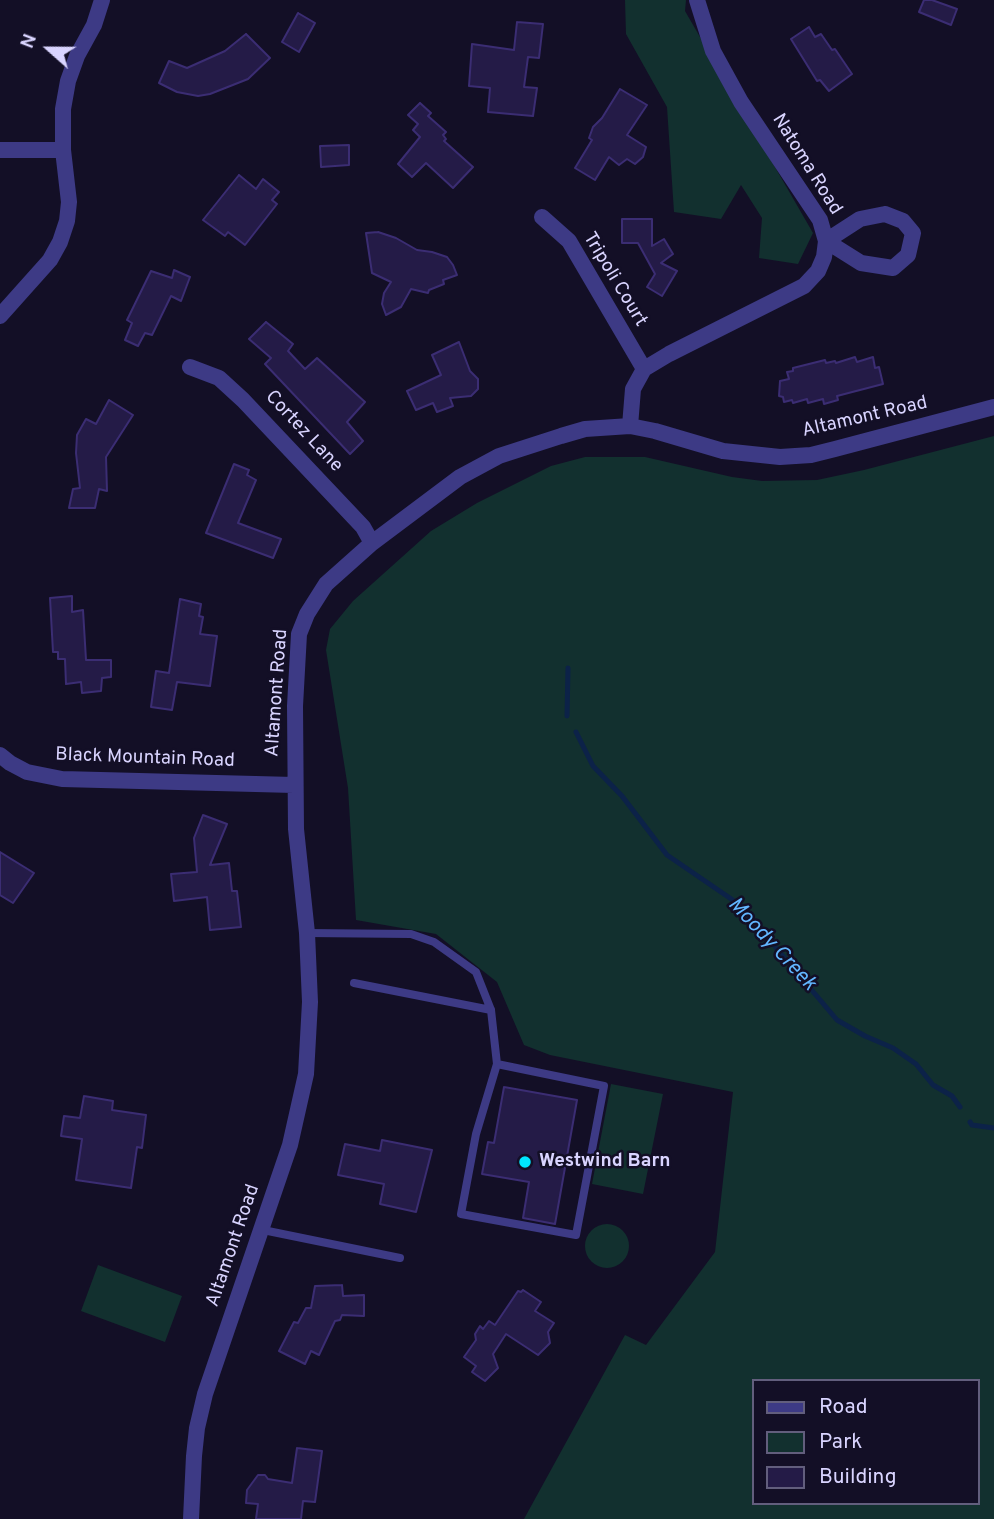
<!DOCTYPE html>
<html>
<head>
<meta charset="utf-8">
<style>
  body { margin:0 }
  #map { position:relative; width:994px; height:1519px; overflow:hidden; background:#130f26; font-family:Overpass,sans-serif }
  canvas { display:block }
  .legend { position:absolute; left:752px; top:1379px; width:228px; height:126px; box-sizing:border-box; background:#130f26; border:2px solid #625e7d; margin:0; padding:9px 12px; list-style:none; font-size:21px; color:#d9d4ff }
  .legend li { display:flex; align-items:center; gap:14px; height:35px }
  .legend b { width:35px; border:2px solid #625e7d }
  .north { position:absolute; left:14px; top:14px; width:70px; height:70px; -webkit-text-stroke:5px #130f26; paint-order:stroke; rotate:291deg; font-size:19px; font-weight:700; line-height:28px; text-align:center; color:#d9d4ff }
  .north::after { content:''; display:block; margin:auto; width:24px; height:32px; background:#d9d4ff; clip-path:polygon(50% 0,100% 100%,50% 72%,0 100%) }
</style>
</head>
<body>
<div id="map">
<canvas width="994" height="1519"></canvas>
<ul class="legend">
<li><b style="height:9px;background:#3d3a85"></b>Road</li>
<li><b style="height:19px;background:#12302f"></b>Park</li>
<li><b style="height:19px;background:#241b47"></b>Building</li>
</ul>
<div class="north">N</div>
</div>
<script>
const c = document.querySelector('canvas').getContext('2d');
c.lineJoin = 'round';
function fill(path, color) { c.fillStyle = color; c.fill(path, 'evenodd'); }
const shape = rows => new Path2D(rows.map(r => 'M' + r).join(''));
function trace(path, color, width, dash) { c.strokeStyle = color; c.lineWidth = width; c.lineCap = dash ? 'butt' : 'round'; c.setLineDash(dash || []); c.stroke(path); }
function drawText(font, color, halo, rows, align = 'center') {
  c.font = font + ' Overpass,sans-serif'; c.lineWidth = 5; c.setLineDash([]); c.textBaseline = 'middle'; c.strokeStyle = halo; c.fillStyle = color; for (const [text, x, y, turn = 0] of rows) {
    c.save(); c.translate(x, y); c.rotate((+turn || 0) * Math.PI / 180); c.textAlign = isNaN(turn) ? turn : align; if (halo) c.strokeText(text, 0, 0); c.fillText(text, 0, 0); c.restore();
  }
}
const green = shape([
  [625,0,686,0,685,11,813,233,798,264,759,258,762,218,741,185,721,219,674,212,667,107,626,34],
  [994,436,994,1519,524,1519,625,1335,646,1345,715,1252,733,1092,550,1055,524,1045,497,982,436,934,356,920,348,788,326,650,330,629,353,601,431,531,477,503,551,466,585,457,645,457,732,477,762,481,817,480,864,470],
  [754,1381,978,1381,978,1503,754,1503],
  [611,1084,663,1094,643,1194,592,1184],
  '585 1246a22 22 0 1 1 44 0a22 22 0 1 1-44 0Z',
  [98,1265,182,1296,165,1342,81,1311]
]);
const stream = shape([
  [567,716,568,668],
  [576,732,593,766,622,796,667,855,740,905,837,1020,865,1036,893,1048,916,1064,933,1085,952,1096,960,1107],
  [970,1122,972,1125,994,1128]
]);
const building = shape([
  [924,0,932,0,957,9,951,25,919,12,924,0],
  [298,13,315,23,299,52,282,42,298,13],
  [517,22,543,24,539,58,528,57,524,87,537,88,533,116,488,112,490,88,469,86,472,44,514,50,517,22],
  [809,27,815,37,821,34,832,50,835,49,852,74,829,91,820,80,817,81,791,39,809,27],
  [246,34,270,58,248,79,210,94,198,96,177,92,159,83,169,61,187,68,225,51,246,34],
  [620,89,647,105,627,135,646,147,643,157,635,164,627,159,619,165,609,157,595,180,575,168,592,140,589,138,593,127,602,118,620,89],
  [420,103,431,113,428,116,446,132,443,135,446,139,444,141,473,167,453,188,426,163,412,177,398,164,420,137,413,130,418,124,408,115,420,103],
  [349,145,349,165,321,167,320,146,349,145],
  [239,175,256,189,263,179,279,192,272,200,277,204,245,245,228,232,225,236,203,220,239,175],
  [622,219,652,219,652,246,664,239,673,254,661,263,677,271,662,296,647,287,655,274,638,243,622,243,622,219],
  [378,232,396,238,417,250,432,252,447,257,453,265,457,275,443,280,444,284,429,290,428,293,411,289,401,307,386,315,382,304,384,293,391,282,372,273,366,233,378,232],
  [174,270,190,277,181,301,171,296,152,335,145,333,138,346,125,340,132,323,127,320,151,271,172,278,174,270],
  [266,322,293,344,288,351,305,369,317,358,365,402,347,422,363,441,350,454,265,364,271,358,249,339,266,322],
  [459,342,470,371,478,379,478,389,471,396,450,398,453,406,437,412,433,403,416,410,407,391,441,375,432,355,459,342],
  [855,357,857,362,873,357,875,368,879,367,883,384,837,396,838,400,824,404,823,399,808,403,807,399,793,403,792,400,784,402,783,397,779,396,780,381,789,379,787,372,793,371,793,368,825,360,826,363,835,361,836,363,855,357],
  [109,400,133,415,106,457,107,491,99,489,95,508,69,508,73,489,80,488,76,453,77,435,86,419,96,424,109,400],
  [234,464,249,470,247,475,256,480,238,523,281,539,273,558,206,533,234,464],
  [72,596,72,612,83,610,86,660,111,660,111,677,102,678,101,691,82,693,81,682,66,684,65,659,58,659,58,652,53,652,50,598,72,596],
  [180,599,201,604,199,616,203,617,200,634,217,636,210,686,177,682,172,710,151,707,156,671,169,673,180,599],
  [203,815,227,824,210,865,229,863,232,891,237,891,241,927,210,930,207,897,174,901,171,874,197,872,194,838,203,815],
  [0,852,34,873,13,903,0,895,0,852],
  [504,1087,577,1100,555,1224,523,1218,529,1182,482,1174,488,1142,494,1143,504,1087],
  [84,1096,113,1101,112,1110,146,1115,142,1148,137,1147,131,1188,76,1180,82,1139,61,1136,64,1116,80,1118,84,1096],
  [382,1140,432,1150,416,1212,380,1204,384,1184,338,1175,345,1144,380,1151,382,1140],
  [342,1285,343,1296,364,1295,364,1316,342,1315,340,1320,335,1321,319,1355,311,1351,305,1364,279,1351,294,1322,298,1323,306,1308,311,1308,315,1286,342,1285],
  [523,1290,541,1302,535,1311,554,1323,548,1332,550,1343,538,1355,506,1334,493,1354,498,1368,485,1381,472,1372,476,1366,464,1357,476,1340,475,1334,480,1326,483,1329,489,1321,495,1325,518,1291,521,1292,523,1290],
  [297,1448,322,1451,315,1502,303,1501,301,1519,256,1519,258,1504,246,1503,247,1490,258,1475,265,1475,268,1479,292,1483,297,1448]
]);
const lane = shape([
  [307,933,411,934,434,942,476,972,491,1010,497,1064,476,1134,461,1214,576,1235,604,1086,497,1064],
  [354,983,491,1010],
  [263,1230,400,1258]
]);
const street = shape([
  [0,150,63,150],
  [885,214,903,221,913,233,908,255,893,268,861,263,826,241,860,219,885,214],
  [542,217,569,241,644,369],
  [0,316,50,260,60,242,67,221,69,202,63,150,63,109,68,81,77,56,94,25,102,0],
  [190,367,219,378,243,400,363,527,372,543],
  [630,426,633,389,644,369,669,354,804,286,818,271,824,257,826,241,820,220,741,102,713,51,697,0],
  [0,755,10,763,27,772,62,779,294,785],
  [191,1519,194,1456,197,1428,205,1394,290,1145,306,1074,310,1002,307,933,296,829,295,706,299,634,307,614,326,584,372,543,460,477,499,456,561,436,585,429,630,426,655,431,723,451,780,457,811,455,835,449,994,407]
]);
const markers = [
  [525,1162,7,"#00e5ff"]
];
const streetNames = [
  ["Natoma Road",806,165,58],
  ["Tripoli Court",614,280,59],
  ["Altamont Road",865,418,-13],
  ["Cortez Lane",303,432,47],
  ["Altamont Road",278,693,-86],
  ["Black Mountain Road",145,759,2],
  ["Altamont Road",234,1246,-71]
];
const poiNames = [
  ["Westwind Barn",539,1162]
];
const waterNames = [
  ["Moody Creek",771,945,47]
];
fill(green, '#12302f');
trace(stream, '#0c2248', 5);
fill(building, '#241b47');
trace(building, '#3b2d73', 2);
trace(lane, '#3d3a85', 8);
trace(street, '#3d3a85', 16);
for (const [x, y, r, color] of markers) { const dot = new Path2D(); dot.arc(x, y, r, 0, 2 * Math.PI); c.fillStyle = color; c.fill(dot); trace(dot, '#130f26', 2.5); }
drawText('19px', '#d9d4ff', '#130f26', streetNames);
drawText('bold 19px', '#d9d4ff', '#130f26', poiNames, 'left');
drawText('italic 21px', '#62b6ff', '#130f26', waterNames);
</script>
</body>
</html>
